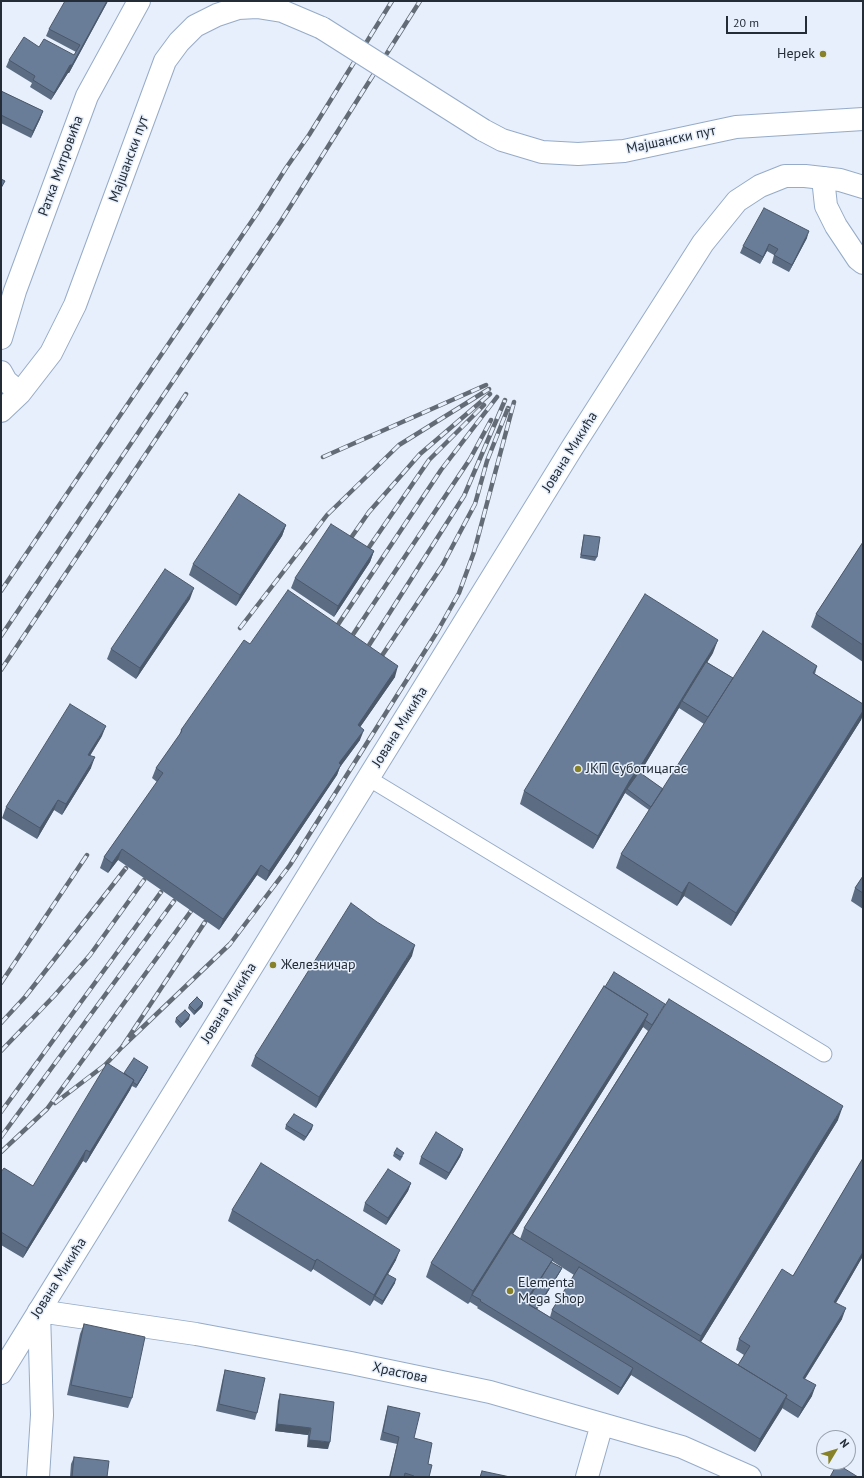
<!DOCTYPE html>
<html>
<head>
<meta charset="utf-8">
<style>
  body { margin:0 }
  #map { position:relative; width:864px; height:1478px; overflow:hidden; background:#e6effb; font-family:"PT Sans",sans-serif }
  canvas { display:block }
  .frame { position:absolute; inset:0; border:2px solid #232c37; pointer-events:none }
  .north { position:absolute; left:816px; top:1430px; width:40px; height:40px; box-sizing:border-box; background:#e6effb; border:1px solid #98a1ad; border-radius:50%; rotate:52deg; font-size:11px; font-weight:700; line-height:16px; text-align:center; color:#232c37 }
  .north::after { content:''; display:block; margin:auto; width:14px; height:18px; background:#87822a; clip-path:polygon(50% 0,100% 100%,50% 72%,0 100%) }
  .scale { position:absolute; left:726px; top:16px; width:81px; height:18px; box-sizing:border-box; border:2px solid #232c37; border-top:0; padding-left:5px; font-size:12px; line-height:14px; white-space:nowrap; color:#232c37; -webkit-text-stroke:3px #e6effb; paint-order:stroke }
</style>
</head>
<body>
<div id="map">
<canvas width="864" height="1478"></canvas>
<div class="frame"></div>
<div class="north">N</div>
<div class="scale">20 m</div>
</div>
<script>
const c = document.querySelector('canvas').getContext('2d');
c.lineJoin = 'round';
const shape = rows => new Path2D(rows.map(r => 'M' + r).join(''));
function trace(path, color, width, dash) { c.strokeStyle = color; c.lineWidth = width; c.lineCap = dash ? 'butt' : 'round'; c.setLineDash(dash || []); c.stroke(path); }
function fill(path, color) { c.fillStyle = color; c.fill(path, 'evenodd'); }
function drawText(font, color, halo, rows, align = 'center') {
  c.font = font + ' "PT Sans",sans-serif'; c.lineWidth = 3; c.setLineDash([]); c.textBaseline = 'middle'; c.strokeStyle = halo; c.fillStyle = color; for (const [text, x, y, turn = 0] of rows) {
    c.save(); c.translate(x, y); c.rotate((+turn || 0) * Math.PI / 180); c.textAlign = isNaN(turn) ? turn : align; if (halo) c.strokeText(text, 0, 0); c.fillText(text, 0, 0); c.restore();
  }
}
const service = shape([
  [368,778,824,1054]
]);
const minor = shape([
  [483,130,502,140,542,152,578,154,624,151,736,127,863,119],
  [823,178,826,206,836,226,858,259,863,263],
  [1,338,15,291,87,96,139,1],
  [1,372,6,381,20,393],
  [1,411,20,393,51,353,75,305,165,61,179,42,195,26,217,15,238,8,257,7,282,11,322,28],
  [38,1477,42,1415,39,1311,196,1334,351,1363,490,1392,682,1447,750,1477],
  [587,1477,602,1424]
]);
const tertiary = shape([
  [1,1373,572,448,703,243,737,201,760,186,785,176,805,176,840,180,863,187]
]);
const rail = shape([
  [323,457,486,385],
  [346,545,369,512,420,454,490,394],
  [363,556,429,460,484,405],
  [1,591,260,209,286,168,309,135,392,1],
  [240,628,327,515,399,445,489,389],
  [333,632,441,470,497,397],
  [1,636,281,221,420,1],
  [348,642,470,459,491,420],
  [364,653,464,496,505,400],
  [377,663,442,566,475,504,487,461,508,408],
  [1,670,186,394],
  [1,983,87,855],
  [1,1023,25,997,126,868],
  [122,1047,230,944,290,865,437,632,459,593,474,552,514,402],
  [1,1051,54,996,90,955,144,880],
  [55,1103,105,1065,122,1047,205,922],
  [1,1112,161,892],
  [1,1137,174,901],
  [1,1152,47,1109,191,911]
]);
const minorBridge = shape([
  [322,28,483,130]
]);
const wall = shape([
  [108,1,69,73,68,73,51,100,30,87,32,83,6,67,9,60,39,47,74,55,76,52,46,36,49,29],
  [1,91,43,111,40,119,31,138,1,123],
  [807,238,789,272,772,263,774,255,767,251,760,264,740,253,743,246],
  [286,525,282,536,236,606,189,575,193,564],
  [584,535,597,557,595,561,580,558,583,539],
  [863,542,863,662,811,627,816,614],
  [374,551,370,562,334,617,291,588,295,578],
  [190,599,136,679,107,659,111,649],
  [250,644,395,677,360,727,360,740,340,767,337,775,266,881,257,875,219,930,118,860,108,873,100,868,104,857,157,782,152,778,156,768,179,736,181,730],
  [713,653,707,662,733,678,817,666,815,674,863,704,863,714,861,720,731,926,684,896,677,906,616,868,621,854,649,810,625,793,593,849,520,804,524,791],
  [679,708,704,724,663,789,640,773],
  [102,736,90,756,91,768,62,815,54,810,37,839,2,818,6,807],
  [863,876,863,909,851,901,855,888],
  [412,956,316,1108,251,1066,255,1056],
  [604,986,838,1120,701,1342,738,1365,744,1355,736,1350,739,1339,793,1276,863,1158,863,1256,836,1303,842,1319,805,1379,812,1396,798,1418,782,1408,755,1452,631,1375,618,1395,477,1308,478,1307,470,1302,468,1304,426,1277,431,1263],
  [643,1027,648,1031,524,1228,520,1239,513,1234],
  [552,1261,574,1275,552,1310,550,1317,537,1309,560,1272,562,1268,551,1262],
  [203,1003,202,1007,194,1015,188,1008,189,1005],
  [176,1018,189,1019,180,1028,175,1022],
  [147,1070,136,1088,132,1086,130,1090,86,1163,83,1161,23,1258,1,1245,1,1172,33,1186,124,1073],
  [286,1125,312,1129,304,1141,285,1129],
  [463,1149,460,1157,446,1180,419,1164,421,1157],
  [394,1153,403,1156,400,1161,393,1156],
  [411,1183,408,1191,386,1225,363,1211,365,1203],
  [232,1210,396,1260,388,1274,395,1283,382,1305,374,1300,370,1306,313,1269,311,1272,228,1221],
  [84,1324,132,1398,128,1408,67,1395,80,1334],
  [225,1370,257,1413,255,1420,216,1411,223,1377],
  [280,1394,328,1449,307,1447,308,1435,275,1431,278,1401],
  [388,1406,414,1438,428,1464,429,1477,389,1477,397,1444,380,1440,386,1413],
  [74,1457,107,1477,70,1477,71,1464]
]);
const shadedWall = shape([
  [107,1,108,1,69,73,68,73,51,100,54,93],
  [43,111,40,119,31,138,33,131],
  [809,231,807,238,789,272,792,265],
  [769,244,767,251,760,264,763,257],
  [286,525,282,536,236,606,240,595],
  [374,551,370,562,334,617,338,606],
  [194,588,190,599,136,679,140,668],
  [718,640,713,653,683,702,682,701,679,708,638,776,627,789,625,793,593,849,598,836,630,780],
  [398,666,395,677,354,736,358,725],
  [863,711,863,714,861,720,731,926,736,913],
  [106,726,102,736,84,765,88,755],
  [364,730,360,740,340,767,337,775,266,881,269,871,339,763],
  [95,757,91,768,62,815,66,804],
  [58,800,54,810,37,839,40,828],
  [122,849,118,860,108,873,112,863],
  [261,865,257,875,219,930,223,919],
  [689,882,684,896,677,906,682,893],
  [415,945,412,956,316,1108,319,1097],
  [203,1003,202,1007,194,1015,195,1011],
  [648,1014,643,1027,474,1296,472,1295,468,1304,473,1291],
  [190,1015,189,1019,180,1028,182,1024],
  [148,1067,147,1070,136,1088,137,1085],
  [134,1080,130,1090,86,1163,90,1152],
  [843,1106,838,1120,696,1350,701,1336],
  [313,1125,312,1129,304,1141,306,1137],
  [463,1149,460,1157,446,1180,449,1173],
  [86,1150,83,1161,23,1258,27,1248],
  [411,1183,408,1191,386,1225,388,1218],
  [400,1250,396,1260,375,1297,375,1296,370,1306,374,1295],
  [863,1252,863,1256,830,1313,834,1302],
  [317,1259,313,1269,311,1272,315,1261],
  [553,1259,550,1266,525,1306,525,1302],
  [562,1268,560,1272,533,1316,534,1312],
  [396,1279,395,1283,382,1305,383,1301],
  [846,1308,842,1319,799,1388,803,1378],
  [633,1368,631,1375,618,1395,621,1388],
  [816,1385,812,1396,798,1418,802,1408],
  [787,1395,782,1409,755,1452,760,1439],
  [277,1424,311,1428,308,1435,275,1431],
  [309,1440,330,1442,328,1449,307,1447]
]);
const building = shape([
  [65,1,107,1,72,65,70,65,54,93,33,80,35,76,9,60,24,37,39,47,44,39,74,55,80,45,49,29,65,1],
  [1,91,43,111,33,131,1,115,1,91],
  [1,179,5,181,1,188,1,179],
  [764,208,809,231,792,265,774,255,778,249,769,244,763,257,743,246,764,208],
  [239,494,286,525,240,595,193,564,239,494],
  [331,524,374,551,338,606,295,578,331,524],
  [584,535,600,537,597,557,581,555,584,535],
  [863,542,863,645,816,614,863,542],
  [165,569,194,588,140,668,111,649,165,569],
  [288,590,398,666,358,725,364,730,339,763,341,765,269,871,261,865,223,919,122,849,112,863,104,857,163,773,156,768,182,731,181,730,244,640,250,644,288,590],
  [645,594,718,640,643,762,630,780,598,836,524,791,645,594],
  [763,631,817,666,813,673,863,704,863,711,736,913,689,882,682,893,621,854,763,631],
  [706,662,733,678,708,717,682,701,706,662],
  [70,704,106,726,88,755,95,757,66,804,58,800,40,828,6,807,70,704],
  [639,772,663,789,651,807,627,789,639,772],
  [863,876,863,893,855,888,863,876],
  [351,903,377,922,415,945,319,1097,255,1056,351,903],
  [614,972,665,1004,652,1025,645,1020,648,1014,605,987,614,972],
  [604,986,648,1014,473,1291,431,1263,604,986],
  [197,997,203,1003,195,1011,189,1005,197,997],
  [669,999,843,1106,701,1336,524,1228,669,999],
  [185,1010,190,1015,182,1024,176,1018,185,1010],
  [134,1058,148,1067,137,1085,133,1082,134,1080,124,1073,134,1058],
  [107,1063,134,1080,90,1152,86,1150,27,1248,1,1232,1,1172,4,1168,33,1186,107,1063],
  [294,1114,313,1125,306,1137,286,1125,294,1114],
  [436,1132,463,1149,449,1173,421,1157,436,1132],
  [397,1148,404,1153,401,1157,394,1153,397,1148],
  [863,1158,863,1252,834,1302,846,1308,803,1378,816,1385,802,1408,786,1398,787,1395,738,1365,750,1346,739,1339,782,1269,793,1276,863,1158],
  [261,1163,400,1250,374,1295,317,1259,315,1261,232,1210,261,1163],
  [388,1169,411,1183,388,1218,365,1203,388,1169],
  [511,1233,553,1259,525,1302,633,1368,621,1388,480,1301,481,1300,472,1295,511,1233],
  [551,1262,562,1268,536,1309,526,1303,551,1262],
  [579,1267,787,1395,760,1439,552,1310,579,1267],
  [387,1274,396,1279,383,1301,375,1296,387,1274],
  [84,1324,145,1337,132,1398,71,1385,84,1324],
  [225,1370,265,1378,257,1413,219,1404,225,1370],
  [280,1394,334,1402,330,1442,309,1440,311,1428,277,1424,280,1394],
  [388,1406,420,1413,414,1438,432,1443,428,1464,432,1465,429,1477,414,1477,414,1476,405,1473,404,1477,390,1477,399,1437,383,1432,388,1406],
  [74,1457,109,1461,107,1477,72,1477,74,1457],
  [837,1464,858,1477,830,1477,837,1464],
  [482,1471,510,1477,480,1477,482,1471]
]);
const markers = [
  [823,54,4,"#87822a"],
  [578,769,4,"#87822a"],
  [273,965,4,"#87822a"],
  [510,1291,4,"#87822a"]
];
const poiNames = [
  ["Hepek",815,54,"right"],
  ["ЈКП Суботицагас",586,769],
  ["Железничар",281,965],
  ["Elementa",518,1283],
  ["Mega Shop",518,1299]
];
const streetNames = [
  ["Мајшански пут",671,140,-12],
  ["Мајшански пут",129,159,-70],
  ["Ратка Митровића",61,166,-70],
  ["Јована Микића",570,452,-58],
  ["Јована Микића",400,727,-58],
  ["Јована Микића",229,1003,-58],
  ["Јована Микића",59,1278,-58],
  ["Храстова",400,1373,12]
];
trace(service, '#96abc8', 17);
trace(minor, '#96abc8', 24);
trace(tertiary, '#96abc8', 24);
trace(service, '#fff', 15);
trace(minor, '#fff', 22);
trace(tertiary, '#fff', 22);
trace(rail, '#626b76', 4.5);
trace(rail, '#e6effb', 3, [9]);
trace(minorBridge, '#96abc8', 24, []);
trace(minorBridge, '#fff', 22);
fill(wall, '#5b6c83');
fill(shadedWall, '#4a586a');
fill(building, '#6a7d98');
trace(building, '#4a586a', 1);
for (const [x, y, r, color] of markers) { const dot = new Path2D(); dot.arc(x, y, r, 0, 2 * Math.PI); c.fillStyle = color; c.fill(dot); trace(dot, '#e6effb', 1.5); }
drawText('14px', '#232c37', '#e6effb', poiNames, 'left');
drawText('14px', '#232c37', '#e6effb', streetNames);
</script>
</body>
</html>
